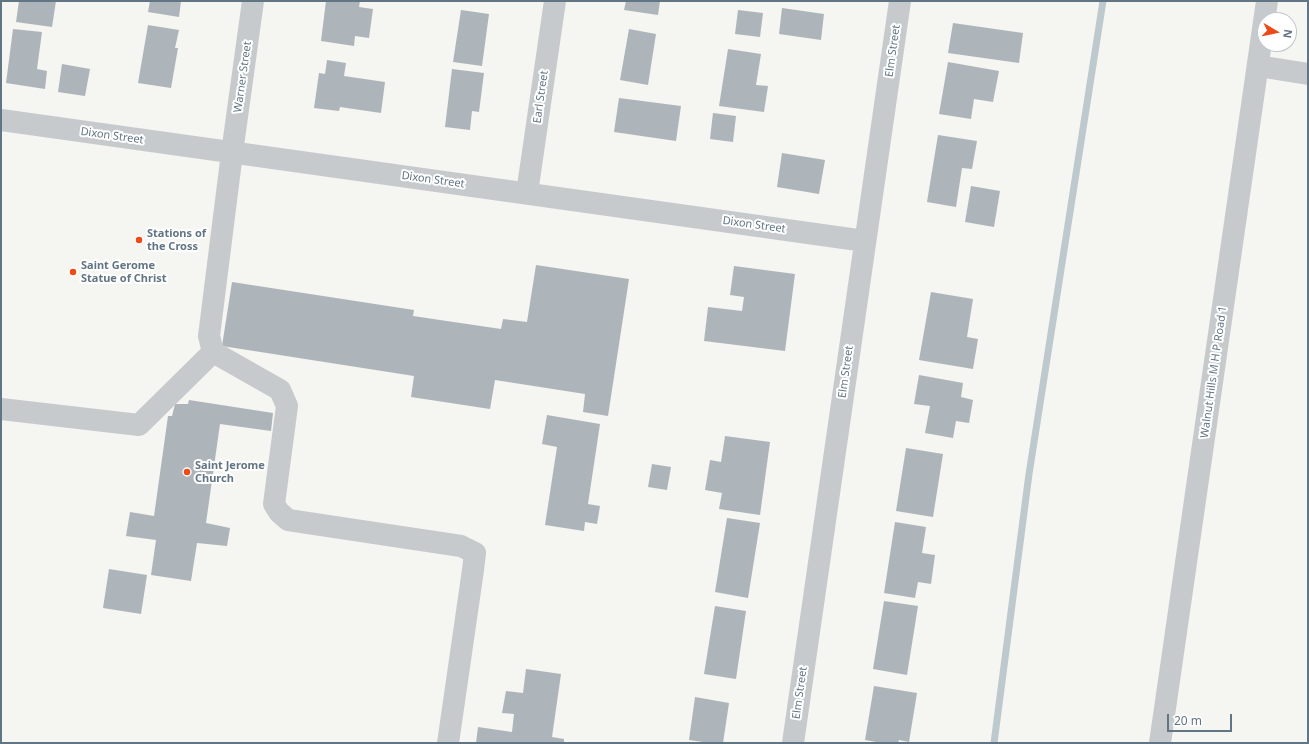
<!DOCTYPE html>
<html>
<head>
<meta charset="utf-8">
<style>
  body { margin:0 }
  #map { position:relative; width:1309px; height:744px; overflow:hidden; background:#f5f5f1; font-family:"Noto Sans",sans-serif }
  canvas { display:block }
  .frame { position:absolute; inset:0; border:2px solid #627584; pointer-events:none }
  .north { position:absolute; left:1257px; top:12px; width:40px; height:40px; box-sizing:border-box; background:#fff; border:1px solid #c0c8ce; border-radius:50%; rotate:99deg; font-size:11px; font-weight:700; line-height:16px; text-align:center; color:#627584 }
  .north::after { content:''; display:block; margin:auto; width:14px; height:18px; background:#ee4a17; clip-path:polygon(50% 0,100% 100%,50% 72%,0 100%) }
  .scale { position:absolute; left:1167px; top:714px; width:65px; height:18px; box-sizing:border-box; border:2px solid #627584; border-top:0; padding-left:5px; font-size:12px; line-height:14px; white-space:nowrap; color:#627584; -webkit-text-stroke:3px #fff; paint-order:stroke }
</style>
</head>
<body>
<div id="map">
<canvas width="1309" height="744"></canvas>
<div class="frame"></div>
<div class="north">N</div>
<div class="scale">20 m</div>
</div>
<script>
const c = document.querySelector('canvas').getContext('2d');
c.lineJoin = 'round';
const shape = rows => new Path2D(rows.map(r => 'M' + r).join(''));
function trace(path, color, width, dash) { c.strokeStyle = color; c.lineWidth = width; c.lineCap = dash ? 'butt' : 'round'; c.setLineDash(dash || []); c.stroke(path); }
function fill(path, color) { c.fillStyle = color; c.fill(path, 'evenodd'); }
function drawText(font, color, halo, rows, align = 'center') {
  c.font = font + ' "Noto Sans",sans-serif'; c.lineWidth = 4; c.setLineDash([]); c.textBaseline = 'middle'; c.strokeStyle = halo; c.fillStyle = color; for (const [text, x, y, turn = 0] of rows) {
    c.save(); c.translate(x, y); c.rotate((+turn || 0) * Math.PI / 180); c.textAlign = isNaN(turn) ? turn : align; if (halo) c.strokeText(text, 0, 0); c.fillText(text, 0, 0); c.restore();
  }
}
const stream = shape([
  [994,743,1029,474,1103,1]
]);
const building = shape([
  [19,1,56,1,52,27,16,22],
  [150,1,181,1,179,17,148,12],
  [326,1,360,1,359,7,373,9,369,38,355,36,354,46,321,41],
  [626,1,660,1,658,15,624,10],
  [782,8,824,14,821,40,779,34],
  [461,10,489,14,482,66,453,62],
  [738,10,763,13,760,37,735,34],
  [953,23,1023,33,1019,63,948,53],
  [148,25,179,30,175,48,178,48,171,88,138,83],
  [13,29,42,32,37,69,47,71,45,89,6,83],
  [629,29,656,34,648,85,620,80],
  [728,49,761,54,756,85,768,86,764,112,719,106],
  [327,60,346,63,344,76,385,82,381,113,340,107,339,111,314,108,319,73,325,74],
  [948,62,999,71,993,102,974,99,971,119,939,114],
  [62,64,90,69,85,96,58,92],
  [452,69,484,73,479,112,472,111,470,130,445,127],
  [619,98,681,106,676,141,614,132],
  [713,113,736,116,733,142,710,139],
  [938,135,977,141,972,169,962,168,956,207,927,202],
  [782,153,825,160,819,194,777,187],
  [971,186,1000,191,994,227,965,222],
  [536,265,629,279,608,416,583,412,585,394,495,380,490,409,411,397,414,376,222,346,232,282,414,310,413,316,501,329,503,319,527,322],
  [734,266,795,274,785,351,704,341,708,307,742,311,744,297,730,295],
  [931,292,973,299,967,337,978,339,973,369,919,360],
  [919,375,963,383,961,397,973,400,969,423,956,421,953,438,925,433,930,406,914,404],
  [189,400,273,413,271,431,220,424,206,523,230,528,227,546,197,543,191,581,151,575,156,540,126,536,130,512,154,516,168,416,172,416,175,404,188,404],
  [547,415,600,424,588,504,600,506,597,524,585,522,584,531,545,525,557,447,542,444],
  [725,436,770,442,760,515,719,509,722,493,705,490,710,460,721,462],
  [906,448,943,454,933,517,896,511],
  [652,464,671,467,667,490,648,487],
  [727,518,760,523,748,598,715,592],
  [895,522,926,527,922,553,935,555,931,584,918,582,915,598,884,593],
  [109,569,147,575,141,614,103,608],
  [884,601,918,606,907,675,873,669],
  [715,606,746,611,736,679,704,674],
  [526,669,561,674,552,737,564,739,564,743,476,743,478,727,512,732,514,714,502,713,506,691,523,693],
  [874,686,917,693,909,742,899,740,898,743,882,743,865,740],
  [695,697,729,703,723,743,710,743,689,740]
]);
const minor = shape([
  [253,1,232,153,209,336,213,352,280,390,287,406,274,504,279,512,288,520,461,546,475,553,473,570,448,743],
  [1258,66,1308,74],
  [1,120,865,241],
  [527,193,555,1],
  [1,409,139,425,213,352],
  [793,743,900,1],
  [1160,743,1267,1]
]);
const markers = [
  [139,240,4,"#ee4a17"],
  [73,272,4,"#ee4a17"],
  [187,472,4,"#ee4a17"]
];
const streetNames = [
  ["Elm Street",893,51,-82],
  ["Warner Street",243,77,-82],
  ["Earl Street",541,97,-82],
  ["Dixon Street",112,136,8],
  ["Dixon Street",433,180,8],
  ["Dixon Street",754,225,8],
  ["Elm Street",846,372,-82],
  ["Walnut Hills M H P Road 1",1214,372,-82],
  ["Elm Street",800,693,-82]
];
const poiNames = [
  ["Stations of",147,234],
  ["the Cross",147,247],
  ["Saint Gerome",81,266],
  ["Statue of Christ",81,279],
  ["Saint Jerome",195,466],
  ["Church",195,479]
];
trace(stream, '#bec9ce', 7);
fill(building, '#adb5ba');
trace(minor, '#c7cacd', 22);
for (const [x, y, r, color] of markers) { const dot = new Path2D(); dot.arc(x, y, r, 0, 2 * Math.PI); c.fillStyle = color; c.fill(dot); trace(dot, '#fff', 1.5); }
drawText('11px', '#627584', '#fff', streetNames);
drawText('bold 11px', '#627584', '#fff', poiNames, 'left');
</script>
</body>
</html>
